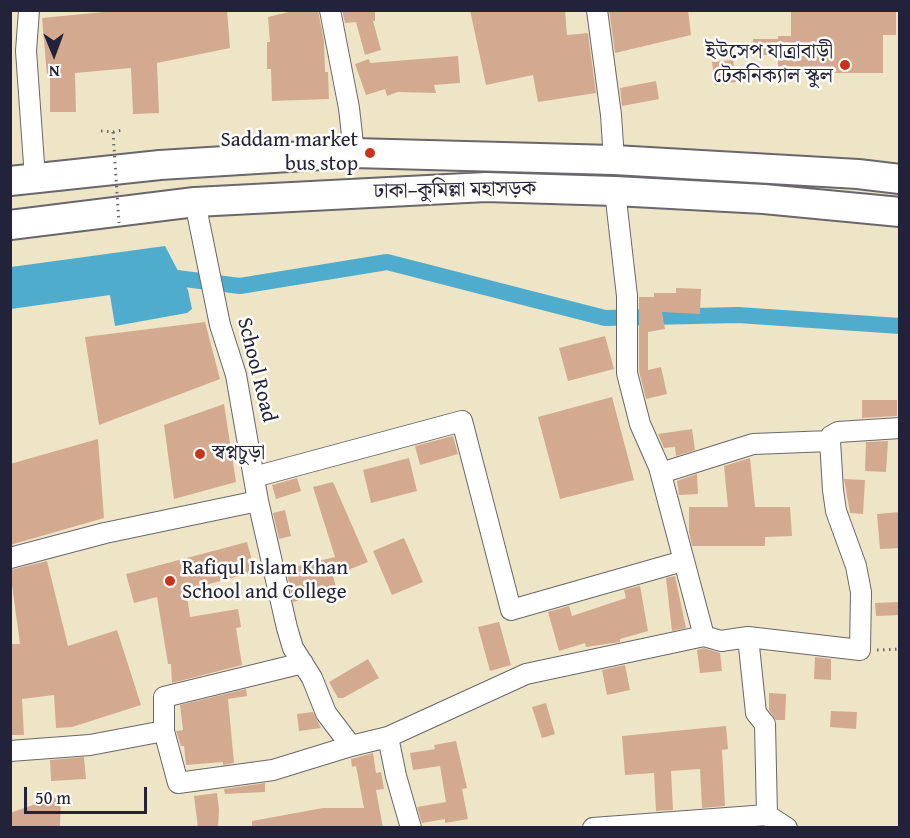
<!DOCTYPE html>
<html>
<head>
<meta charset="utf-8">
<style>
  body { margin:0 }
  #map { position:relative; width:910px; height:838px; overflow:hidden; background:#eee5c6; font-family:"Gentium Book Plus",serif }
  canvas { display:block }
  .frame { position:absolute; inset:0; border:12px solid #22223b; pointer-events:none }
  .north { position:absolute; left:24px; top:24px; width:60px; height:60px; -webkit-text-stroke:4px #fdfcf7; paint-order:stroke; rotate:179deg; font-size:16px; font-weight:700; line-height:24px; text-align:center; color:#22223b }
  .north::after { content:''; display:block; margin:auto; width:21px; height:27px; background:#22223b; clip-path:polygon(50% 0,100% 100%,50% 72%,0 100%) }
  .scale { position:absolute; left:24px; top:787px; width:123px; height:27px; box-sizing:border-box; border:3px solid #22223b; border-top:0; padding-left:8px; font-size:18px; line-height:21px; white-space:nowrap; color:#22223b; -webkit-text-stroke:4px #fdfcf7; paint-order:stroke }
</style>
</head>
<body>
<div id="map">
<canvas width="910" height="838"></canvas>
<div class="frame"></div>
<div class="north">N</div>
<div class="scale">50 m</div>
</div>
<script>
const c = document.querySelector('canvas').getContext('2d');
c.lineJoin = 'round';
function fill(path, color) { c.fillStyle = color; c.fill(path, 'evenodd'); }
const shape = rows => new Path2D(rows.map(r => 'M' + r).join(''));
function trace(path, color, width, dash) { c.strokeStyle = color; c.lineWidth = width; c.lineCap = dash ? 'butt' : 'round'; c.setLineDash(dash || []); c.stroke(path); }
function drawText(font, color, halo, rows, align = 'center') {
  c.font = font + ' "Gentium Book Plus","Noto Serif Bengali",serif'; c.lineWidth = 5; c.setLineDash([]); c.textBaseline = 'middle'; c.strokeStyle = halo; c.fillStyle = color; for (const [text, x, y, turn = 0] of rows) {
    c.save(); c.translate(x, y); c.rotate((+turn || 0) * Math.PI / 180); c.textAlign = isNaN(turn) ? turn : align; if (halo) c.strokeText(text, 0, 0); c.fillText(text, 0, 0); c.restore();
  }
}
const water = shape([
  [165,246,188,290,192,309,187,313,115,326,110,295,11,309,11,267]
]);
const canal = shape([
  [161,276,240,286,387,262,605,318,738,315,900,326]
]);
const building = shape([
  [124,10,227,10,230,48,157,63,159,113,133,114,131,68,75,73,76,112,50,112,50,75,47,75,42,18],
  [297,10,318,10,324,41,325,72,328,72,329,99,272,101,271,69,267,69,267,42,270,42,268,17],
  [342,10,375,10,375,21,373,21,381,50,365,55,356,22,345,23],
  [470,10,565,10,567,35,588,33,596,93,538,102,533,75,486,85],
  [609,10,688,10,691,35,615,53],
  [791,10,896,10,896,35,883,35,883,73,778,73,778,55,753,55,753,39,778,39,778,36,791,36],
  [458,56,460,83,434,85,436,93,398,92,387,96,385,89,366,95,355,64,369,59,370,63],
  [733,60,736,82,715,85,712,62],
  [656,81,659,99,622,106,620,88],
  [676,288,701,289,700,314,662,312,665,329,648,332,648,370,661,367,667,394,646,399,639,371,639,297,654,297,654,293,676,293],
  [205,322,220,379,99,425,85,337],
  [605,336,614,369,568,381,559,348],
  [612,397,634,480,560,499,538,417],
  [862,400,897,400,897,416,862,418],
  [224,404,236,482,174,499,164,425],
  [692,429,695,450,676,456,675,447,664,448,658,434],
  [453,436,458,454,420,465,415,446],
  [98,439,104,518,10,545,10,464],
  [888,441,886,472,865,471,866,442],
  [409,458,417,491,371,503,363,470],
  [750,458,755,507,790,507,792,536,765,537,765,546,692,546,689,532,689,507,728,507,724,466],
  [697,474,698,494,679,495,677,481],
  [297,478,301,491,276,499,272,485],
  [844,479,865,480,863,514,850,513],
  [333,482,368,562,333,576,337,591,293,602,286,569,335,557,313,487],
  [285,510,291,536,279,539,273,513],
  [900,512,900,548,880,549,877,514],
  [404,538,423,582,392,595,373,551],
  [247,542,255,572,186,590,190,617,238,609,241,627,236,628,242,665,172,683,171,664,168,664,157,597,134,603,126,574],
  [47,561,68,646,117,630,141,705,72,727,56,728,54,695,22,699,24,735,10,735,10,644,20,644,10,570],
  [675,576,686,628,672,631,666,578],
  [640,586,648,631,620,639,620,642,586,647,585,643,559,651,548,612,569,606,572,616,626,598,624,590],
  [900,602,900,615,876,616,875,603],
  [499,622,511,665,490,671,478,627],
  [704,648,720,653,722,671,700,673,697,650],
  [815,657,831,659,831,680,814,679],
  [368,659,379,678,343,698,338,698,329,682],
  [625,665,630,690,607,695,602,670],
  [246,689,247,696,228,699,234,763,223,765,223,762,186,765,184,746,181,746,176,731,183,730,180,705],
  [769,693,786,694,785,720,776,720,769,710],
  [546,703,555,734,542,738,532,707],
  [831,711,857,712,856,729,830,727],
  [313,712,321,728,299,731,297,714],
  [726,726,728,749,722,750,725,806,702,808,700,769,671,771,673,810,656,811,654,773,625,775,622,736],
  [456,741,467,788,462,789,468,819,445,823,445,819,422,823,417,807,446,802,440,766,413,770,410,753,435,749,434,745],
  [373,753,376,773,381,772,384,789,376,790,383,828,252,828,252,821,323,808,364,808,356,766,352,767,351,759],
  [84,757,86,779,51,781,50,760],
  [265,783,265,792,225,794,224,789],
  [217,793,219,810,218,828,198,828,194,796],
  [61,795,60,828,10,828,10,813]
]);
const path = shape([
  [101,131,113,132,123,130],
  [877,650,900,649]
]);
const minor = shape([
  [29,10,26,51,35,178],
  [330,10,349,108,354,153],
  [597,10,611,115,614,160],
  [615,191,627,296,627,373,640,424,659,467,704,636,721,641,748,637,756,713,765,724,767,815,787,828],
  [195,202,220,325,236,375,258,501,287,628,293,648,312,678,326,713,351,746],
  [661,473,753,444,830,441],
  [254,477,462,421,511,610,683,561],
  [10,558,105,533,258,501],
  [748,637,860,650,861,592,856,566,836,511,833,490,830,441,831,436,838,432,900,428],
  [164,731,164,697,303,663],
  [10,751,90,745,164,731,178,783,273,770,351,746,388,737],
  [411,828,396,776,388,737,526,674,704,636],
  [593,828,767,815]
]);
const highway = shape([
  [10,181,160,165,354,153,614,160,858,174,900,179],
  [10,225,195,202,486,187,615,191,764,199,900,212]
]);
const pathBridge = shape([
  [113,132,119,223]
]);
const markers = [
  [845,65,6,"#c8321e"],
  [370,153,6,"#c8321e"],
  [200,454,6,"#c8321e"],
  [170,581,6,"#c8321e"]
];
const poiNames = [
  ["ইউসেপ যাত্রাবাড়ী",833,53],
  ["টেকনিক্যাল স্কুল",833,77],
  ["Saddam market",358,141],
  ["bus stop",358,165],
  ["স্বপ্নচুড়া",212,454,"left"],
  ["Rafiqul Islam Khan",182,569,"left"],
  ["School and College",182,593,"left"]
];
const streetNames = [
  ["ঢাকা–কুমিল্লা মহাসড়ক",455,191,-1],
  ["School Road",256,370,76]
];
fill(water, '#4faccd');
trace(canal, '#4faccd', 16);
fill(building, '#d3aa8f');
trace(minor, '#69666c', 22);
trace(highway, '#69666c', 32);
trace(path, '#69666c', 3, [1.5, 4.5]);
trace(minor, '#fff', 20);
trace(highway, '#fff', 28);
trace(pathBridge, '#69666c', 3, [1.5, 4.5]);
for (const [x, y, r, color] of markers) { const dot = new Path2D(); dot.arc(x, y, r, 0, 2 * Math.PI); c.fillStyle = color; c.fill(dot); trace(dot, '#fdfcf7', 2); }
drawText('21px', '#22223b', '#fdfcf7', poiNames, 'right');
drawText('21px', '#22223b', '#fdfcf7', streetNames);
</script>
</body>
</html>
